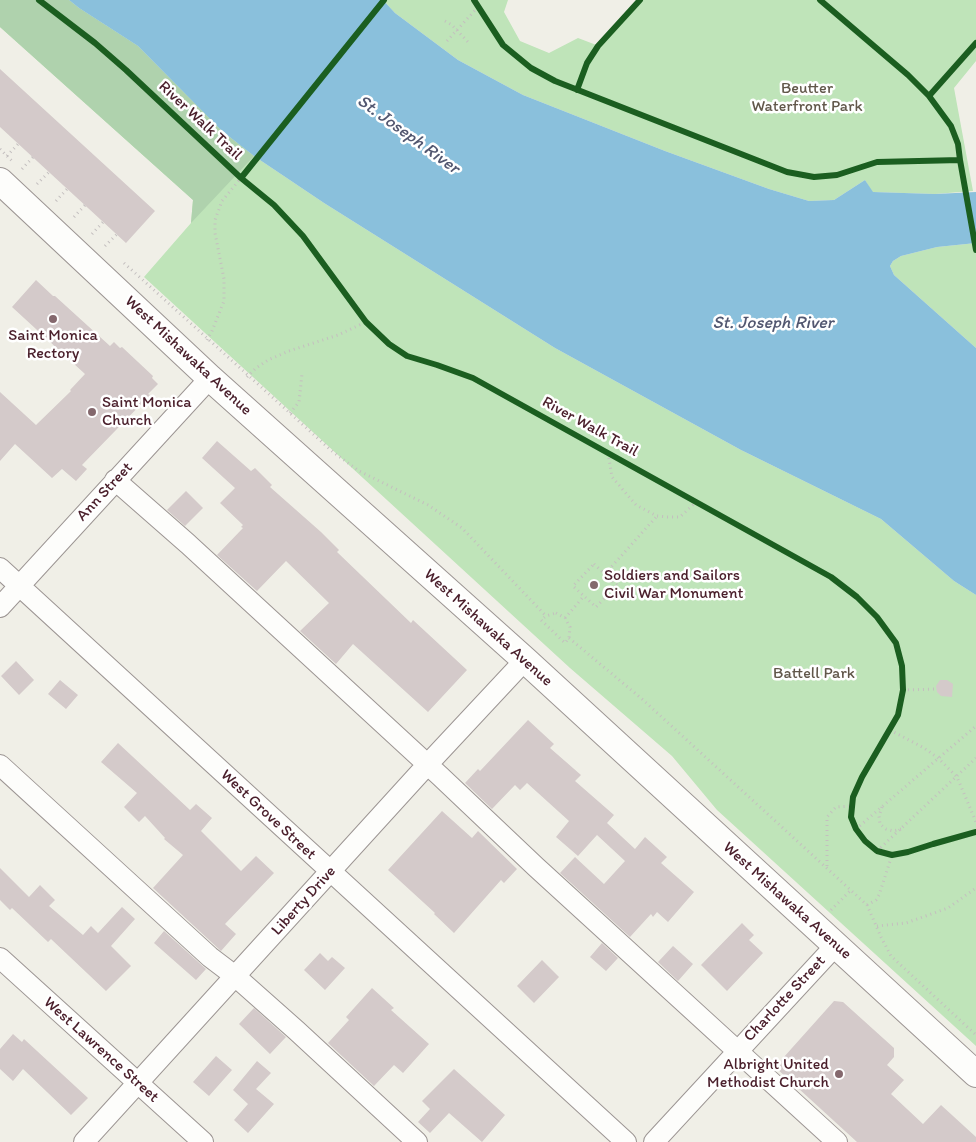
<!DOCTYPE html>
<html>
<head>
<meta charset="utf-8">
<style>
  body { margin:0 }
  canvas { display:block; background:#f0efe7 }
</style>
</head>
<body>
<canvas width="976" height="1142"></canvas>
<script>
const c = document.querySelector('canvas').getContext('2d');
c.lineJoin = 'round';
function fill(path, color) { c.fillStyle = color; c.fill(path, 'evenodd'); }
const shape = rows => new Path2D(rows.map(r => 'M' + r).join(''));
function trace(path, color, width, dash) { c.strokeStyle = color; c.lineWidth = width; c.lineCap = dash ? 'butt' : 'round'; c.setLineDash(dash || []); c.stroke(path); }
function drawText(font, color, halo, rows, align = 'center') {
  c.font = font + ' Itim,sans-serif'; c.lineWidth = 5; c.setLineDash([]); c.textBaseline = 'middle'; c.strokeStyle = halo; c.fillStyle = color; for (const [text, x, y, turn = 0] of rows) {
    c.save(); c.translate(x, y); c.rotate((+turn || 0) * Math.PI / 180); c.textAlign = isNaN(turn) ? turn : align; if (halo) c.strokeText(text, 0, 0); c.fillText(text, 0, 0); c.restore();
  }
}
const green = shape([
  [0,0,69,0,79,8,138,46,222,131,254,156,324,203,555,348,741,450,881,519,954,581,976,595,976,1046,717,810,672,756,570,668,144,277,191,223,193,200,0,27],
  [383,0,508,0,504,12,520,41,549,53,578,38,599,46,640,0,976,0,976,61,954,88,973,191,935,194,872,192,865,180,834,200,809,201,769,189,665,151,523,95,458,60,395,13],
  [976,243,976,348,894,275,890,266,893,261,901,256,937,247]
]);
const forest = shape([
  [0,0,69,0,79,8,138,46,222,131,254,156,191,223,193,200,0,27]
]);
const water = shape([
  [69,0,383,0,395,13,458,60,523,95,665,151,769,189,809,201,834,200,865,180,873,192,935,194,976,192,976,243,937,247,901,256,893,261,890,266,894,275,976,348,976,595,954,581,881,519,741,450,555,348,324,203,254,156,222,131,138,46,79,8]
]);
const building = shape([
  [0,69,155,211,126,243,0,127],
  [36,280,53,296,55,296,110,346,114,342,120,348,122,347,153,376,152,378,158,384,148,394,150,395,82,465,87,469,76,481,62,469,52,478,15,444,0,461,0,392,36,425,71,391,70,390,85,374,12,307],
  [217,441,251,471,255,468,272,485,270,487,321,532,339,550,337,552,411,623,413,620,467,670,428,712,353,644,336,664,300,631,329,603,286,561,257,591,217,555,243,528,241,527,243,525,220,503,235,488,202,458],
  [186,491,203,508,185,526,167,510],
  [16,661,34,680,19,695,1,676],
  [60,680,78,695,66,709,48,694],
  [940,680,947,680,953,684,952,697,941,696,937,692,936,686],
  [528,720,554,744,550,748,581,775,575,781,614,815,607,823,635,849,645,837,667,857,661,863,694,892,668,922,657,912,653,917,651,914,630,937,560,873,575,857,604,884,625,861,597,835,578,856,556,837,569,821,527,783,520,790,515,785,492,809,465,783,478,769,480,771],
  [118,743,190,810,196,804,212,818,201,831,241,871,256,856,274,873,225,924,236,934,221,951,153,888,183,855,164,839,165,838,145,816,139,822,124,807,137,793,101,762],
  [442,811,472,838,478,831,517,869,504,883,501,880,454,933,434,914,435,913,388,870],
  [0,868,29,897,40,885,55,900,49,906,83,935,91,926,98,933,122,907,135,919,111,946,131,966,106,991,51,939,48,942,12,908,10,910,0,900],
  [742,923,754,935,749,940,763,953,727,991,701,965],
  [164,931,206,969,196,980,154,943],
  [602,943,618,958,606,971,590,957],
  [673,946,693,964,678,981,658,962],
  [320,953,328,961,332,957,345,968,325,990,304,970],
  [542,960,559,977,534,1003,517,986],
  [372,988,394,1008,391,1010,429,1044,403,1073,394,1065,374,1086,328,1043,349,1020,346,1017],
  [834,1001,843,1002,894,1048,894,1057,887,1065,904,1080,891,1094,923,1124,941,1105,976,1137,976,1142,857,1142,775,1067],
  [254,1008,286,1037,270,1054,239,1024],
  [13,1034,22,1042,24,1039,88,1098,71,1115,23,1069,13,1081,0,1069,0,1049],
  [216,1056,232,1070,209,1096,193,1082],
  [257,1061,271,1073,256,1089,274,1104,248,1133,234,1120,248,1104,233,1090],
  [454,1069,505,1115,482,1142,449,1113,430,1133,418,1122,430,1109,422,1101]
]);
const path = shape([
  [445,21,452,25,468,42],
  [447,41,478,7],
  [0,149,12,161],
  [7,156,18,144],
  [22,169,33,157],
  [37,184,49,172],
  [56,201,67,189],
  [74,217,85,205],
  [92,234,103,222],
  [105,246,117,234],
  [124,263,333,452,359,471,428,505,462,528,546,616],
  [207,340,212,331,224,301,224,279,215,233,215,220,222,201,241,178],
  [247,377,256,368,268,360,289,351,338,335,366,322],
  [290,413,299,402,302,374],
  [608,453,612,477,636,505,657,516,668,517,680,517,696,502],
  [594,564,617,585,596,607,573,586,594,564],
  [605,574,657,516],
  [556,613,565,618,570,627,569,638,565,643,541,620,546,616,556,613],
  [565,618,584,596],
  [569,638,642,699,867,905,881,937,891,956,976,1035],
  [903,690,937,689],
  [890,730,924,748,938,758,957,777,976,822],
  [882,807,879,816,880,824,886,829,893,831,901,829],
  [856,829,976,726],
  [877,851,976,758],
  [827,866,827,817,836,807,851,806],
  [867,905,876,900,879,895,892,855],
  [831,910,851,890],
  [877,926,906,923,948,908,976,888]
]);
const minor = shape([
  [115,480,188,544,440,776,536,867,837,1142],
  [0,568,626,1142],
  [0,607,210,378],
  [0,765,210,957,235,976,297,1031,417,1142],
  [0,958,203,1142],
  [84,1142,427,765,525,660],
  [654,1142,836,945]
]);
const major = shape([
  [0,181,210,378,525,660,976,1074]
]);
const cycleway = shape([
  [39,0,95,43,126,70,241,178,274,205,303,236,366,322,389,344,407,356,437,365,473,378,831,577,857,597,877,617,896,643,902,666,903,690,898,715,862,777,853,797,851,817,856,829,865,841,877,851,892,855,908,852,933,844,976,832],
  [474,0,503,45,531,68,555,81,787,172,814,177,837,175,877,162,960,160,976,250],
  [820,0,908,75,929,96,951,126,958,144,960,160],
  [577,90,587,63,598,46,640,0],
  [929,96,976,43],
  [241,178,384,0]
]);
const markers = [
  [53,319,5,"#84686d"],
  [92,412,5,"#84686d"],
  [594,585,5,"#84686d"],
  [839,1074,5,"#84686d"]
];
const parkNames = [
  ["Beutter",807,89],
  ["Waterfront Park",807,107],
  ["Battell Park",814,674]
];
const streetNames = [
  ["River Walk Trail",200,121,43],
  ["West Mishawaka Avenue",188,356,43],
  ["River Walk Trail",590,427,29],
  ["Ann Street",105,492,-47],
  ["West Mishawaka Avenue",488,628,42],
  ["West Grove Street",268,815,43],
  ["Liberty Drive",304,901,-48],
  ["West Mishawaka Avenue",787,901,42],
  ["Charlotte Street",785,999,-47],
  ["West Lawrence Street",101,1050,42]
];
const poiNames = [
  ["Saint Monica",53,336,"center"],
  ["Rectory",53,354,"center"],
  ["Saint Monica",102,403],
  ["Church",102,421],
  ["Soldiers and Sailors",604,576],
  ["Civil War Monument",604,594],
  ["Albright United",829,1065,"right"],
  ["Methodist Church",829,1083,"right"]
];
const waterNames = [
  ["St. Joseph River",408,135,36],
  ["St. Joseph River",773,323]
];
fill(green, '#bfe4b9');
fill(forest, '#afd2ad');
fill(water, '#8ac0dc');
fill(building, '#d4caca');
trace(minor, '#9c9593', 22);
trace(major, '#9c9593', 28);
trace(path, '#c4bfbf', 3, [1, 4]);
trace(minor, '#fdfdfb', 20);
trace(major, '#fdfdfb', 26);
trace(cycleway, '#1b5e20', 6);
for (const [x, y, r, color] of markers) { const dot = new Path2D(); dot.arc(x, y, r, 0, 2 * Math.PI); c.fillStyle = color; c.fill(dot); trace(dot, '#fff', 2); }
drawText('16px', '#61574a', '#fff', parkNames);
drawText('16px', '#4a1f2b', '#fff', streetNames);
drawText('16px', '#4a1f2b', '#fff', poiNames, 'left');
drawText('italic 18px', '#525770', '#fff', waterNames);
</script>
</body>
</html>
